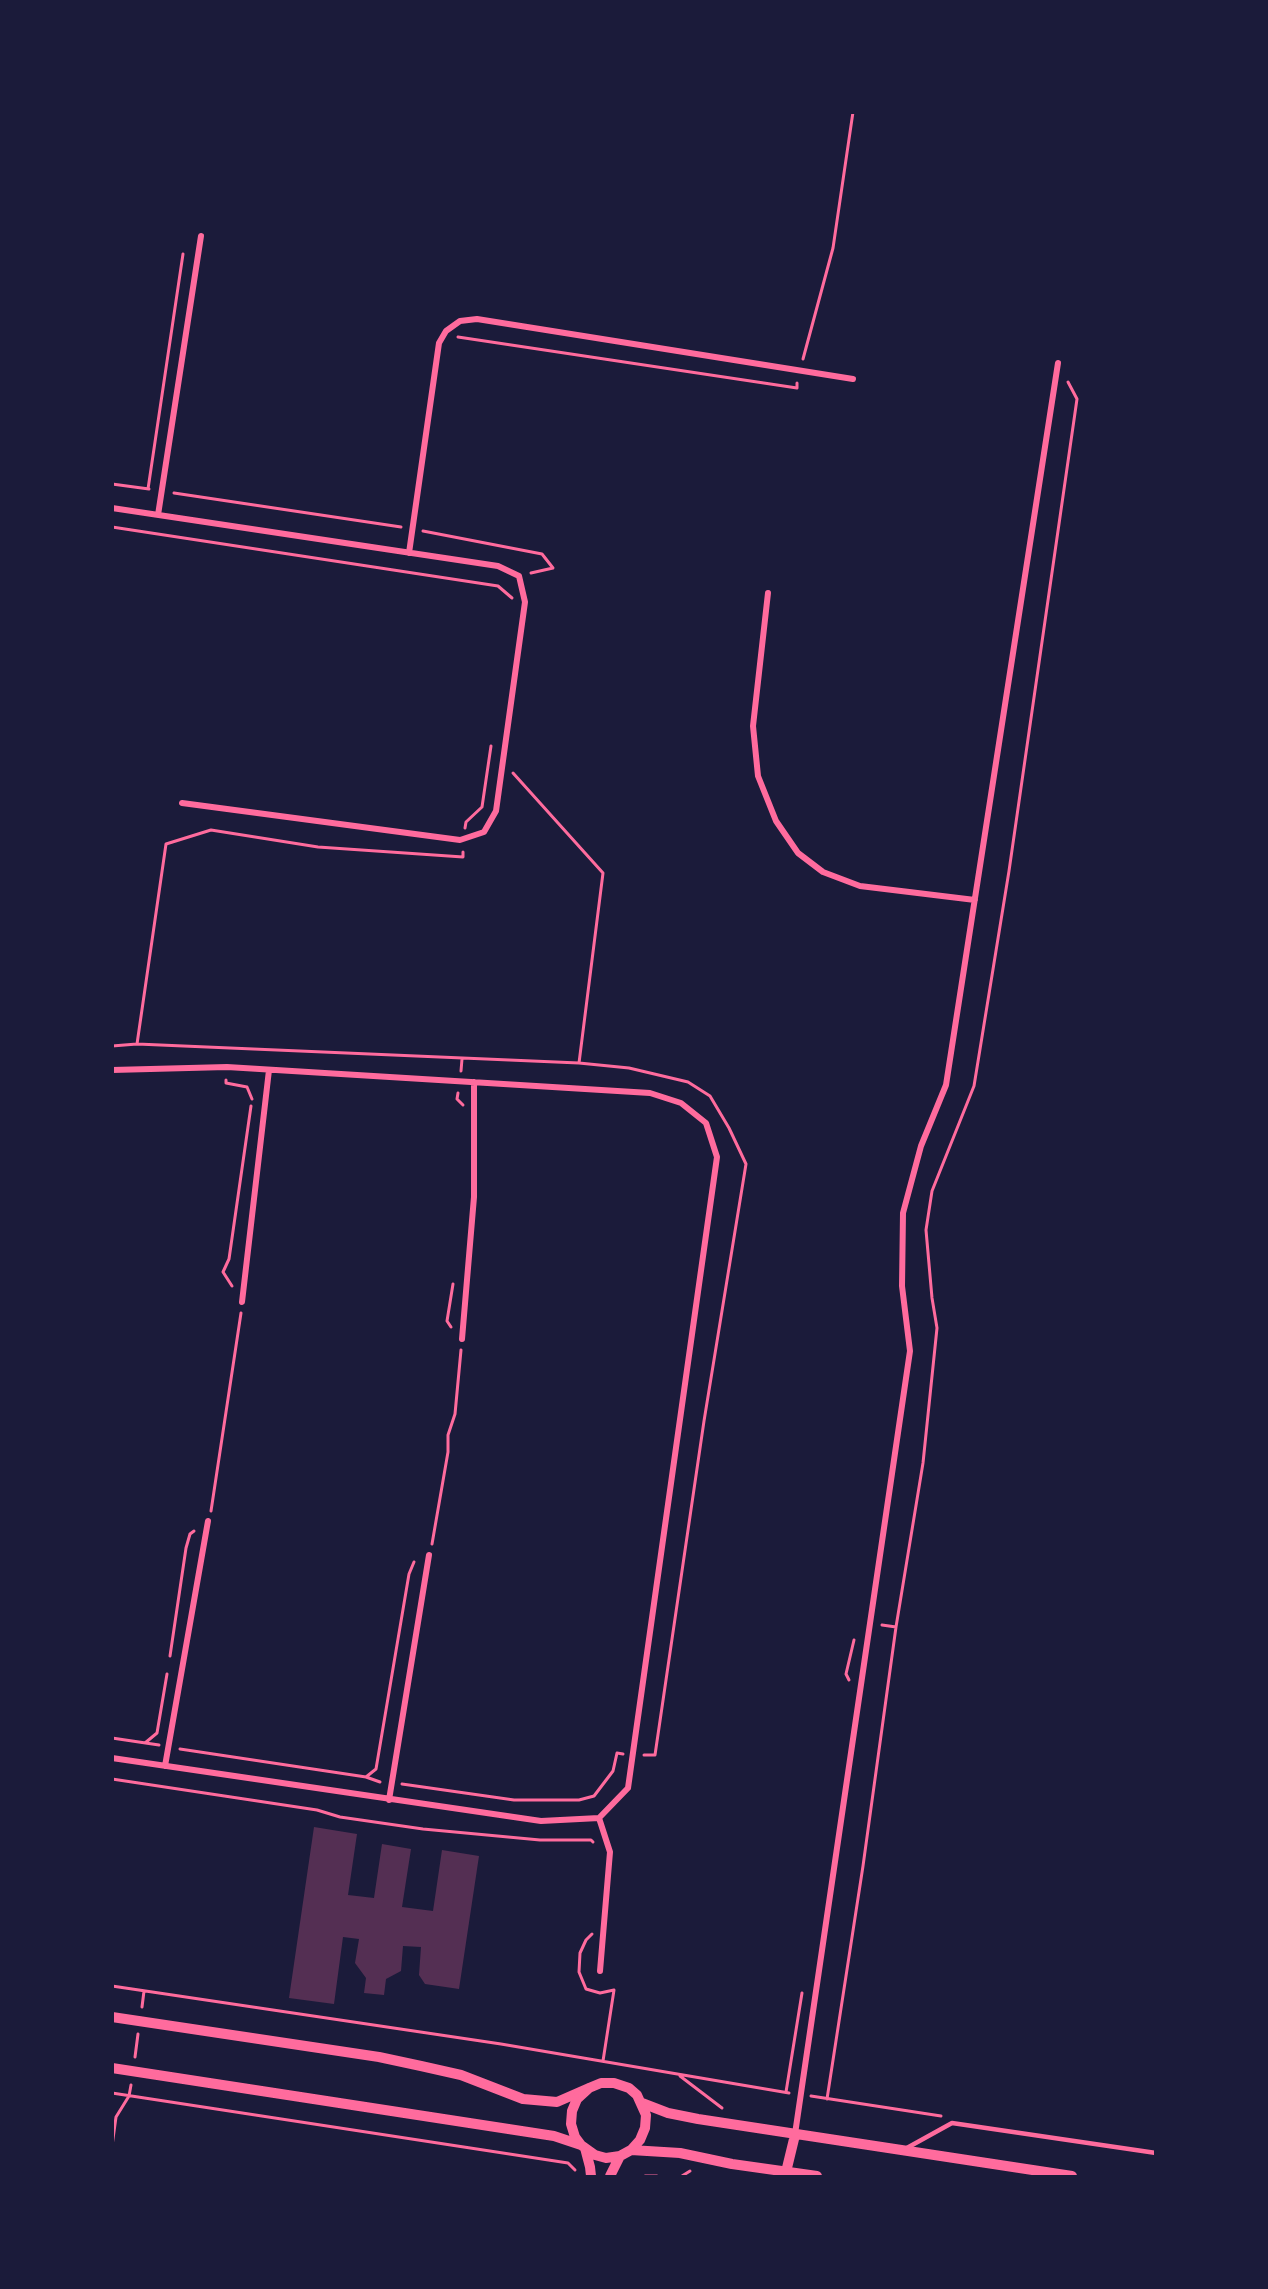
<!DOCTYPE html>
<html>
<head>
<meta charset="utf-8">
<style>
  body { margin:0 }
  #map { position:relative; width:1268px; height:2289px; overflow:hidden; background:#1b1b3a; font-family:"Archivo Narrow",sans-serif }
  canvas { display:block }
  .frame { position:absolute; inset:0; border:114px solid #1b1b3a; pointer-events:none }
</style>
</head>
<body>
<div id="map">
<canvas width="1268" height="2289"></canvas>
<div class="frame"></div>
</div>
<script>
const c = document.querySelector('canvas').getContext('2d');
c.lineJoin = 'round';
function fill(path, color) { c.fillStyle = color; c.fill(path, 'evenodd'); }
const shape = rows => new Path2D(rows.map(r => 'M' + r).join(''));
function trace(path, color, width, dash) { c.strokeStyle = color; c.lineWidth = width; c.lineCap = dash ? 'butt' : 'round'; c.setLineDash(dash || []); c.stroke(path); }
const building = shape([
  [314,1827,357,1834,348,1895,374,1898,382,1844,411,1849,402,1907,433,1911,442,1850,479,1856,459,1989,425,1984,419,1975,421,1947,403,1946,401,1971,386,1979,384,1995,364,1993,366,1978,355,1963,359,1939,343,1937,334,2004,289,1998]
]);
const path = shape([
  [458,337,797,388,797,383],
  [803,359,833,248,853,112],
  [112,484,149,489],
  [148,489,183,254],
  [174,493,401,527],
  [112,527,498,586,512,598],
  [423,531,542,554,553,568,531,573],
  [465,828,466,822,482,807,491,746],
  [137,1044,166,844,211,830,318,847,463,857,463,852],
  [112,1046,137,1044,579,1063,603,873,513,773],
  [579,1063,629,1068,688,1082,710,1096,729,1128,746,1164,704,1421,655,1755,644,1755],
  [461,1071,462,1059],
  [226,1080,226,1083,247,1087,252,1099],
  [458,1093,457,1099,463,1105],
  [232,1286,223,1272,229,1259,251,1106],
  [451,1327,447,1321,453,1284],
  [211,1511,241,1313],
  [432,1544,448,1452,448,1435,455,1414,461,1350],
  [882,1625,896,1627],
  [170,1656,186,1548,190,1534,194,1531],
  [849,1680,846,1674,854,1640],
  [112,1738,159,1745],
  [145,1743,157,1733,167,1674],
  [180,1749,366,1777,380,1782],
  [366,1777,376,1769,409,1574,414,1562],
  [112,1779,317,1810,340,1817,423,1829,540,1840,591,1840,593,1842],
  [402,1784,514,1800,579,1800,594,1796,613,1771,617,1753,623,1754],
  [592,1934,586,1940,580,1953,579,1972,586,1989,600,1993,614,1990,603,2061],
  [112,1986,501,2044,789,2093],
  [142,2007,144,1991],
  [135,2057,138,2034],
  [680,2076,722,2108],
  [786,2092,802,1993],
  [112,2093,568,2163,575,2170],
  [811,2096,941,2116],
  [827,2099,863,1866,896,1627,923,1463,937,1328,932,1298,926,1230,932,1191,974,1086,1009,871,1077,399,1068,382],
  [112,2146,116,2117,129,2096,131,2085],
  [645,2176,657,2176],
  [682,2176,690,2171]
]);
const service = shape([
  [905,2149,952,2123,1156,2153]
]);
const minor = shape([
  [112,508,498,566,519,576,525,602,496,811,484,832,460,840,182,803],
  [158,515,201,236],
  [409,553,439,343,446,331,460,321,477,319,853,379],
  [768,593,753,726,758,776,776,821,798,853,823,872,860,886,975,900],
  [112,1070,227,1067,650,1093,681,1103,706,1123,717,1157,628,1788,599,1818,541,1821,112,1758],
  [242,1302,269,1070],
  [462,1339,474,1197,474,1082],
  [165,1766,208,1521],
  [389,1800,429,1555],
  [599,1818,610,1852,600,1971],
  [795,2134,910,1351,902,1286,903,1213,921,1146,946,1085,1058,363]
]);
const tertiary = shape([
  [112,2017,379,2057,421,2066,461,2075,523,2099,557,2102,589,2088,601,2083,614,2083,629,2088,637,2095,646,2115,645,2128,640,2140,631,2150,620,2156,606,2158,595,2155,581,2145,575,2137,571,2124,572,2111,577,2099,589,2088],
  [112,2068,554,2136,581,2145],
  [642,2103,668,2113,698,2119,1072,2176],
  [585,2148,590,2167,591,2176],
  [631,2150,680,2153,732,2164,817,2176],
  [786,2172,795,2135],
  [610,2176,620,2156]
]);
fill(building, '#542f53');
trace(path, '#ff6b9d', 3);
trace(service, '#ff6b9d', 4.5);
trace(minor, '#ff6b9d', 6);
trace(tertiary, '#ff6b9d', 10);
</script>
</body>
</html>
